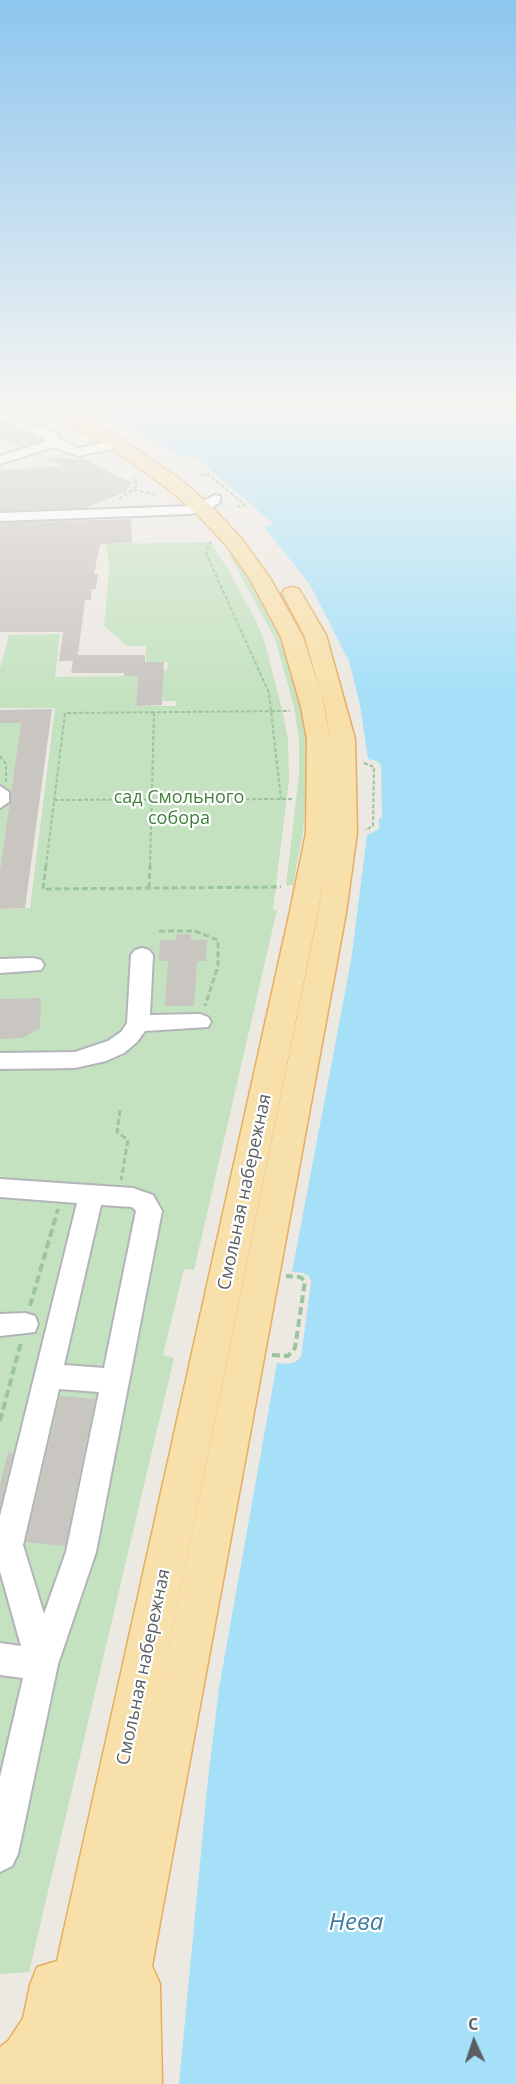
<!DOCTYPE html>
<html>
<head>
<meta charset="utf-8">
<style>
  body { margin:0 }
  #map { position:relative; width:516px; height:2084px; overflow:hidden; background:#ece8e2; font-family:"Open Sans",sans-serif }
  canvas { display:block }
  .north { position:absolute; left:444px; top:2012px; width:60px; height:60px; -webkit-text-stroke:4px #fff; paint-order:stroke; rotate:357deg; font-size:16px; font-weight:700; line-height:24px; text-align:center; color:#5a5e61 }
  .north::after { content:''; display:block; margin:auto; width:21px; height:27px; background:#5a5e61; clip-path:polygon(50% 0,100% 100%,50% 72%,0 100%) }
</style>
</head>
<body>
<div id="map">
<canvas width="516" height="2084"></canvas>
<div class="north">С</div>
</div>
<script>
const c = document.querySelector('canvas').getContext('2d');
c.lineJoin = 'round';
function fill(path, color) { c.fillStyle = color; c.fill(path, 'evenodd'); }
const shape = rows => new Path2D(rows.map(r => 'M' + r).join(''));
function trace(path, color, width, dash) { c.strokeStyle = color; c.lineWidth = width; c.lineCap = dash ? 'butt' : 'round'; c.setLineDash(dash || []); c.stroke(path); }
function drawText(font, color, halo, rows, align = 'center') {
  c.font = font + ' "Open Sans",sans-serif'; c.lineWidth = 4.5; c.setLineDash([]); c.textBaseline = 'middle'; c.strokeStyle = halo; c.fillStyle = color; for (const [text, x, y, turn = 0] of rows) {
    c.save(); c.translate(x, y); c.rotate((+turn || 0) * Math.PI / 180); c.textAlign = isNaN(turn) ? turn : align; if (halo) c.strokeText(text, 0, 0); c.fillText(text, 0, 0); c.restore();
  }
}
const green = shape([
  [207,542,212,545,226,566,254,617,264,640,282,709,288,740,289,780,273,910,277,910,194,1270,184,1269,163,1355,174,1358,29,1972,0,1974,0,909,30,908,55,708,0,708,0,668,9,635,60,634,55,677,138,676,136,706,176,706,176,701,163,701,163,694,153,695,155,671,167,670,168,662,146,662,146,646,127,646,104,626,109,571,107,544],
  [232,553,251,579,282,638,302,707,307,740,307,776,303,832,293,885,286,885,299,775,299,740,294,707,275,639,229,554],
  [0,723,21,723,0,870]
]);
const water = shape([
  [92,406,516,406,516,2084,179,2084,208,1779,219,1688,277,1363,288,1364,298,1360,301,1355,311,1281,304,1273,292,1272,351,961,367,835,379,829,379,818,382,818,381,765,377,761,368,759,360,705,349,661,310,585,265,528,273,523,195,457,181,457,124,422]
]);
const pier = shape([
  [292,1272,308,1275,311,1281,301,1356,294,1363,277,1363,278,1360,293,1360,298,1355,308,1281,306,1277,291,1275]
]);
const building = shape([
  [0,421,41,441,21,447,0,438],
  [45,458,84,459,132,483,125,492,85,508,0,511,0,470,63,466],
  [131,519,132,543,100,544,94,574,98,574,96,589,92,589,91,600,85,600,78,655,145,655,145,662,164,662,162,705,136,706,138,676,124,676,124,673,71,673,73,661,59,661,63,632,0,632,0,523],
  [52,709,25,908,0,909,0,870,21,723,0,723,0,710],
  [177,934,191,934,191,940,207,940,206,961,197,961,194,1006,165,1006,168,961,159,961,160,940,176,940],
  [41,998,40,1028,23,1038,0,1039,0,999],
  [60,1396,95,1399,65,1546,26,1542],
  [8,1452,13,1453,0,1507,0,1485]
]);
const pathFar2 = shape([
  [201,475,208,474,245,505,238,507],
  [134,490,156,495],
  [119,499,137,486,134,476],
  [211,541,206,553,269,693,281,799],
  [0,756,6,764,6,782],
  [364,763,374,767,373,826,365,830],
  [54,800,293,799],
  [46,866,65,713,290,711],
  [150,866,154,712]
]);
const pathFar1 = shape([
  [46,865,43,889,281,887],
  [149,888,150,865],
  [159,931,195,931,218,940,218,966,205,1006],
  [120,1110,117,1132,128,1140,121,1180]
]);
const path = shape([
  [30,1306,58,1209],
  [272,1355,288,1356,295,1348,305,1281,300,1277,286,1276],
  [0,1421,21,1342]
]);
const minor = shape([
  [0,409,57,434,60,440,79,448,117,440,124,444,122,447,78,456,54,447,0,464,0,456,47,441,0,418,0,409],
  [215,495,220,496,220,502,207,511,189,514,0,521,0,513,189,506,198,504,215,495],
  [0,786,9,792,9,802,0,808,0,786],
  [142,948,149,950,153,955,150,1015,200,1014,208,1017,211,1022,208,1027,145,1031,137,1042,124,1053,106,1061,75,1068,0,1069,0,1053,75,1052,108,1041,121,1032,127,1023,131,955,135,950,142,948],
  [33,958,41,960,44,965,41,970,0,973,0,959,33,958],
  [0,1179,133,1188,153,1195,162,1211,96,1552,58,1664,18,1854,12,1866,0,1872,0,1777,23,1678,0,1675,0,1643,21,1646,0,1571,0,1516,77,1203,0,1197,0,1179],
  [101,1205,132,1207,136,1211,104,1368,64,1365,101,1205],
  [59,1389,99,1392,66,1552,44,1614,23,1545,59,1389],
  [25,1313,35,1316,38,1324,35,1332,0,1336,0,1314,25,1313]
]);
const major = shape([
  [37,406,58,406,123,440,181,480,209,504,240,537,270,578,303,637,325,707,331,743,324,705,304,635,282,593,285,589,292,587,299,589,326,635,355,739,357,833,346,913,152,1966,160,1984,162,2084,0,2084,0,2047,8,2041,23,2018,30,1985,37,1967,57,1961,290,911,306,833,307,739,301,707,281,637,250,579,226,545,195,512,167,488,111,448,37,406],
  [326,864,318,913,110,1937,318,911,326,864]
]);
const parkNames = [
  ["сад Смольного",179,798],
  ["собора",179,819]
];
const streetNames = [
  ["Смольная набережная",245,1192,-78],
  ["Смольная набережная",144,1667,-78]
];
const nearWaternames = [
  ["Нева",356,1923]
];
fill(green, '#c4e2c0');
fill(water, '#a5e0f8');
fill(pier, '#ece8e2');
fill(building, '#c9c5c0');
trace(minor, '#b2b5b8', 4);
trace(major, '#e6ad60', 3);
trace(pathFar2, '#9bc5a0', 2, [4, 2]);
trace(pathFar1, '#9bc5a0', 3, [6, 3]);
trace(path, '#9bc5a0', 4, [8, 4]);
fill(minor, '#fff');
fill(major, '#f8e0aa');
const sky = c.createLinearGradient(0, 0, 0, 698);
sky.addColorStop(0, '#8dc6ee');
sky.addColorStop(0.58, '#f6f5f2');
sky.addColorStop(1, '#f6f5f200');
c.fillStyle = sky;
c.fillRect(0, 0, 516, 698);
drawText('18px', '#41803b', '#fff', parkNames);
drawText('18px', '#5a5e61', '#fff', streetNames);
drawText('italic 24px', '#417da0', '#fff', nearWaternames);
</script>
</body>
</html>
